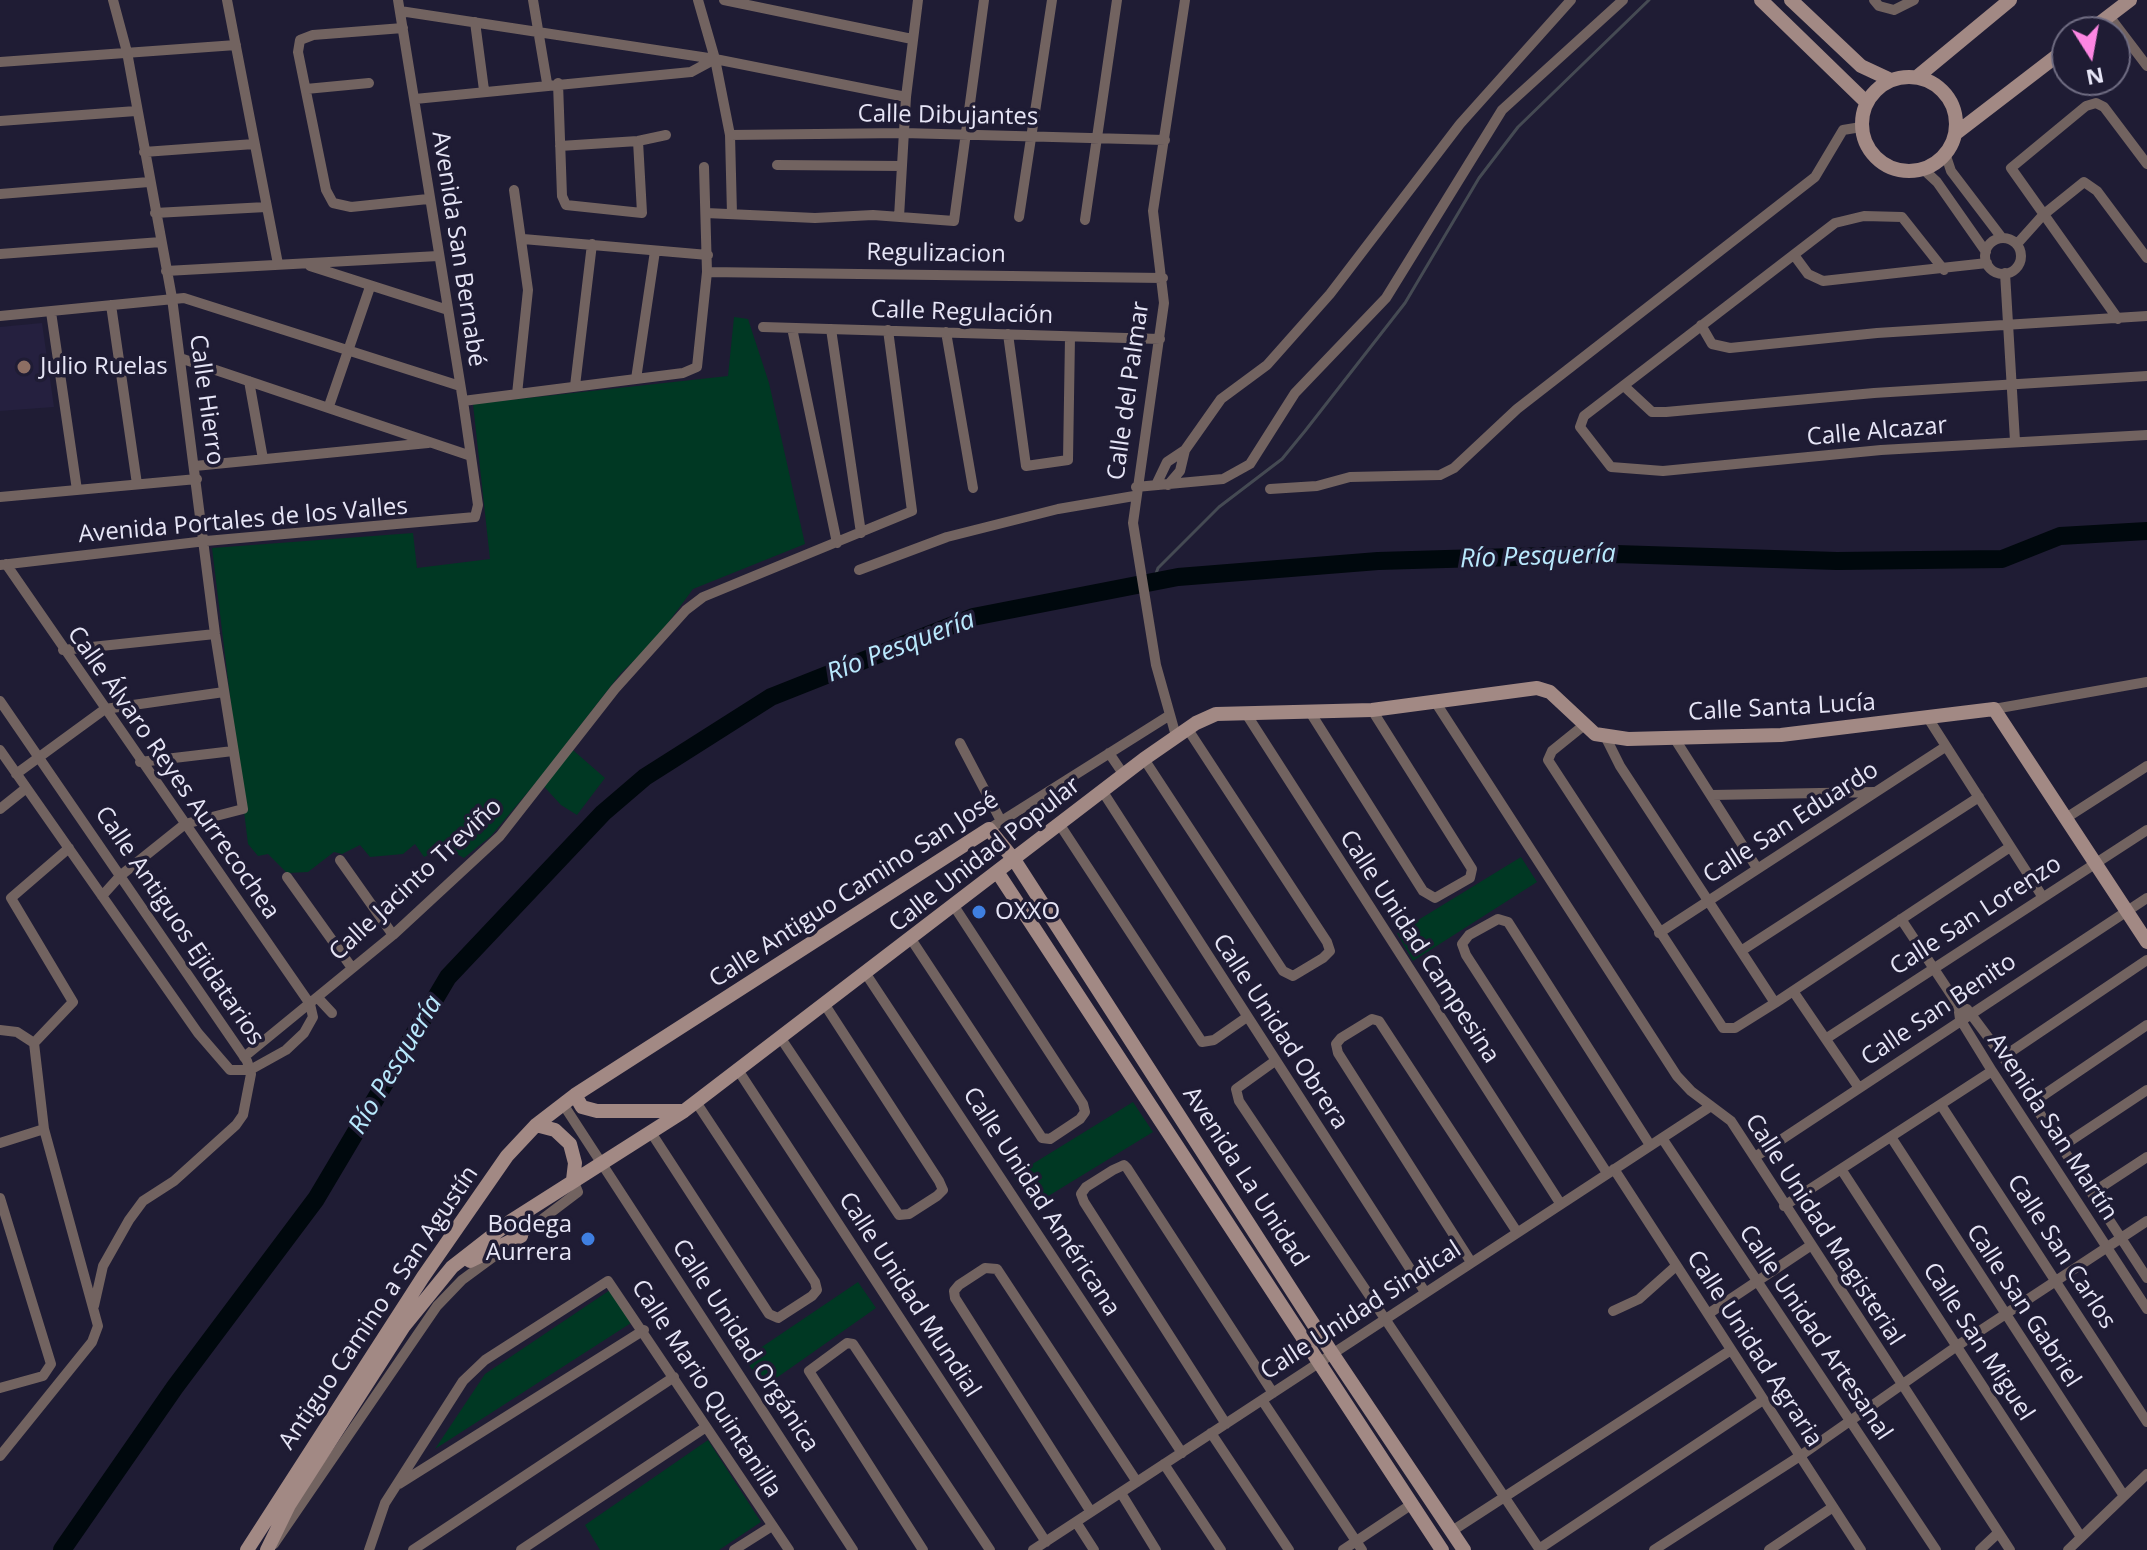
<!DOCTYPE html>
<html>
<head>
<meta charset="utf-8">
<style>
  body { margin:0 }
  #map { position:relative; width:2147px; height:1550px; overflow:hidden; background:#1f1c34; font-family:"Open Sans",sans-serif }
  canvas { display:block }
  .north { position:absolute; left:2051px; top:16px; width:80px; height:80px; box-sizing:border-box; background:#1f1c34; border:2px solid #6f6c82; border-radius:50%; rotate:169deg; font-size:22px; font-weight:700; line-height:32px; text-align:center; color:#e6e5f6 }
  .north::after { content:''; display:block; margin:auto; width:28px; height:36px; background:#fd86e2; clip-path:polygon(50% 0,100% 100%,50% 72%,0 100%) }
</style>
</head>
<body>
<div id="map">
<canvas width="2147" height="1550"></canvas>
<div class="north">N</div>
</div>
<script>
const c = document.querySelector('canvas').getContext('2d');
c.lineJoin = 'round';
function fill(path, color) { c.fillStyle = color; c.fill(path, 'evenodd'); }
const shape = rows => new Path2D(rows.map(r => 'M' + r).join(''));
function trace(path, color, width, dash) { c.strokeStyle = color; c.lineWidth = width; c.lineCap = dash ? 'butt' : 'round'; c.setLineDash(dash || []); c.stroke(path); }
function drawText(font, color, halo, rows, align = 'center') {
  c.font = font + ' "Open Sans",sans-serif'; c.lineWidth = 7; c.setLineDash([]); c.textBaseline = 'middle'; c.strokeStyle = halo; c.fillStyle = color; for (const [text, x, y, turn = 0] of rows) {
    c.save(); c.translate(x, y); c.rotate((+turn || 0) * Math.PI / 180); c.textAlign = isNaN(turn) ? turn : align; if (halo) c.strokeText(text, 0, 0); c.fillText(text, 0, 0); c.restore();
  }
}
const built = shape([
  [42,323,54,407,0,411,0,327]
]);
const green = shape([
  [734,317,748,319,769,383,805,544,693,589,654,642,621,673,566,744,605,778,577,815,561,805,538,780,491,836,464,858,444,847,424,857,415,844,403,854,370,857,360,845,342,854,334,852,308,872,287,873,268,854,258,856,248,844,212,548,413,533,417,568,490,559,473,404,728,376],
  [1521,857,1537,882,1413,961,1397,933],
  [1133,1102,1153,1132,1032,1206,1013,1176],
  [858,1282,876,1308,765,1386,744,1359],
  [610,1290,631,1323,435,1449,485,1374],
  [708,1440,761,1522,719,1550,600,1550,585,1525]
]);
const stream = shape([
  [1153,582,1158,568,1219,507,1282,459,1305,431,1405,303,1479,178,1518,127,1649,0]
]);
const river = shape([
  [62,1550,175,1387,316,1199,448,977,603,813,645,777,771,697,973,617,1178,577,1378,561,1616,554,1837,561,2002,559,2060,536,2147,531]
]);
const street = shape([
  [227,0,278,264],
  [533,0,547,83],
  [698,0,715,59,730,135,732,214],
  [724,0,912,39],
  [1874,0,1879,6,1894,10,1914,0],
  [400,11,715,59,906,97],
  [2109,16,2147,66],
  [475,22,484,90],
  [403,28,313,35,300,40,298,52,326,190,333,203,351,207,428,199],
  [0,62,236,45],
  [558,83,562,196,566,205,642,213,638,141],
  [306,89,369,83],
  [415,99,691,72,715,59],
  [0,121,136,111],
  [730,135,903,133,1165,140],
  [560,146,638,141,666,135],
  [144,152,254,144],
  [1945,153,1951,171,2002,238],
  [777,165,902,166],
  [1923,169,1937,182,1986,252],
  [514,190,528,290,517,394],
  [0,194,149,182],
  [155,213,266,207],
  [706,213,815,218,873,215,954,221,984,0],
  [899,217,906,97,918,0],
  [1019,217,1052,0],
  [1085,220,1117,0],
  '1985 256a18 18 0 1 1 36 0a18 18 0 1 1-36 0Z',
  [523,239,708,255],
  [2017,244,2043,215,2084,182,2097,191,2147,258],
  [0,254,161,242],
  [1794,255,1808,274,1823,281,1987,263],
  [310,266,448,310],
  [1944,270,1902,217,1864,216,1835,223,1584,416,1580,427,1611,467,1663,471,1881,450,2147,435],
  [166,271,438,256],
  [707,272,1163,278],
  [2005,273,2015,441],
  [111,305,137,484],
  [51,312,77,490],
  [0,316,184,298,460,386],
  [2118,319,2011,168,2086,106,2096,103,2104,107,2147,164],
  [1701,325,1712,344,1730,348,1877,333,2147,316],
  [763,327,1160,339],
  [792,328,837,543],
  [831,329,861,533],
  [946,332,973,488],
  [1008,334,1026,466,1068,460,1070,337],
  [180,358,471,456],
  [636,379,655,251],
  [249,381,263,459],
  [575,386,592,244],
  [1624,386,1652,412,1666,412,1874,393,2147,376],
  [463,401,683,373,697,367,707,272,704,167],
  [329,406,370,287],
  [195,466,428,443],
  [1156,485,1167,462,1185,450,1221,399,1267,365,1330,294,1460,124,1571,0],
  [1168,485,1180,471,1185,450],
  [1136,487,1223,479,1250,464,1295,393,1386,298,1502,110,1623,0],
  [1270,489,1317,486,1350,477,1440,475,1454,468,1517,409,1815,177,1843,130,1861,127],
  [0,497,197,479],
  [0,565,206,541,475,517,478,505,463,401,398,0],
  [859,570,947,537,1058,509,1134,496],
  [63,650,215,634],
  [0,701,247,1061,251,1074,243,1115,236,1125,174,1181,143,1201,129,1220,103,1266,94,1306],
  [1436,703,1677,1076,1691,1091,1731,1121,2010,1550],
  [1994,709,2147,682],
  [1245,712,1560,1203],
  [1310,712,1423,891,1435,898,1470,878,1472,869,1372,710],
  [1928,718,2042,896],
  [1583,726,1552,751,1548,760,1723,1028,1735,1028,1775,1003,2010,847],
  [1176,736,1156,665,1133,523,1164,303,1153,211,1185,0],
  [1673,736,1757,868],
  [1606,738,1620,766,1775,1003],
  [960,743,1001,821],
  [0,750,198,1033,230,1070,250,1070,286,1050,304,1033,313,1017,310,1004,6,564],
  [1109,753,1124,775],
  [1144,759,1283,971,1293,976,1323,958,1330,951,1327,942,1187,728],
  [140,762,233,751],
  [16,774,105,709,224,692],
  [1103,792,1425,1292],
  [1712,795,1874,792],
  [0,809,25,789],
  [2066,818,2147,766],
  [1060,825,1202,1042,1214,1040,1247,1017],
  [989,829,1170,715],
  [340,860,393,935],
  [287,877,352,968],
  [102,896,120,876,185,824,243,809,215,634,172,298,127,52,113,0],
  [1901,919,1958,1005,1960,1019,1992,1071,2147,1309],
  [1659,933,1945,747],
  [911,939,1042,1138,1050,1139,1080,1119,1085,1112,1083,1104,954,906],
  [1741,951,1979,797],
  [866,974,1182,1453],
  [1793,991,1859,1088],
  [318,998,332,1013],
  [1967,1009,2003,1057,2147,1278],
  [0,1030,17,1032,34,1043,44,1129,98,1326,92,1342,0,1456],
  [780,1037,899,1215,909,1214,937,1196,943,1190,939,1181,825,1005],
  [1827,1038,2147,830],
  [34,1043,73,1002,11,898,69,848],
  [244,1057,393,935,500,836,615,689,686,610,703,597,912,511,888,330],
  [2003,1057,2147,960],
  [1275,1061,1236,1089,1239,1101,1540,1550],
  [738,1070,1046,1542],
  [2032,1103,2147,1025],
  [563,1104,853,1550],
  [1941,1105,2147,1422],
  [652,1134,769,1314,778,1318,812,1296,817,1290,815,1282,696,1102],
  [1891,1137,2124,1496],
  [1662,1138,1936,1550],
  [0,1143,44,1129],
  [2061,1147,2147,1090],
  [1755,1157,2147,898],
  [1614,1169,1861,1550],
  [1841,1169,2081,1537],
  [1607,1173,1466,955,1462,944,1469,935,1498,919,1508,922,1650,1145],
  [2092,1193,2147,1157],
  [0,1198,51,1364],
  [1784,1206,1992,1071],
  [516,1239,578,1192,573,1180],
  [1471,1262,1338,1053,1336,1044,1341,1038,1372,1019,1379,1021,1517,1232],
  [1613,1311,1639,1299,1676,1266],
  [1708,1314,1810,1246],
  [0,1388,43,1376,51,1364],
  [1262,1400,1362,1550],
  [1226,1424,1084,1202,1081,1194,1086,1187,1113,1170,1124,1165,1127,1168,1273,1393],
  [1211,1433,1289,1550],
  [1164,1464,1221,1550],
  [399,1484,644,1330],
  [1121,1493,1156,1550],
  [1091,1512,955,1298,954,1291,959,1285,985,1268,997,1269,1137,1482],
  [1076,1522,1094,1550],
  [1452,1531,1731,1350],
  [274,1544,437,1306,462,1280,500,1252],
  [1539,1549,1763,1400],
  [369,1550,385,1503,463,1381,485,1360,608,1281,789,1550],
  [413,1550,674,1377],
  [521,1550,706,1427],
  [734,1550,772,1526],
  [923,1550,809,1371,847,1343,853,1344,990,1550],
  [1033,1550,1711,1106],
  [1343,1550,1412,1504],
  [1654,1550,1800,1456,1957,1346,2147,1221],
  [1769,1550,1833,1507],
  [1980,1550,1998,1533],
  [2068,1550,2147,1474]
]);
const secondary = shape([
  [1761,0,1866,102],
  [1791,0,1861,66,1891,80],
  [2088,32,2130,0],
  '1862 124a47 47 0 1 1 94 0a47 47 0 1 1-94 0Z',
  [1917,77,2010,0],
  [1955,134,2067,48],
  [998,873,1442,1550],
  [575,1095,582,1107,597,1111,683,1111],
  [536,1125,555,1130,570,1144,575,1163,573,1180],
  [470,1261,521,1236],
  [247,1550,423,1277,507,1156,536,1125,575,1095,989,829,1015,861,1332,1353,1464,1550],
  [267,1550,289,1505,404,1326,452,1267,511,1221,684,1111,1144,759,1196,723,1216,714,1372,710,1537,688,1550,692,1595,734,1628,739,1781,735,1994,709,2147,942]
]);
const markers = [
  [24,367,8,"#8d6e63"],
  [979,912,8,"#3f7fe0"],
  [588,1239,8,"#3f7fe0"]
];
const streetNames = [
  ["Calle Dibujantes",948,116,1],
  ["Avenida San Bernabé",458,249,81],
  ["Regulizacion",936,254,1],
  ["Calle Regulación",962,313,2],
  ["Calle del Palmar",1129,391,-82],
  ["Calle Hierro",206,400,82],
  ["Calle Alcazar",1877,432,-5],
  ["Avenida Portales de los Valles",243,521,-5],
  ["Calle Santa Lucía",1782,708,-3],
  ["Calle Álvaro Reyes Aurrecochea",173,773,55],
  ["Calle San Eduardo",1791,823,-33],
  ["Calle Unidad Popular",985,855,-38],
  ["Calle Jacinto Treviño",416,880,-43],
  ["Calle Antiguo Camino San José",854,890,-33],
  ["Calle San Lorenzo",1976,916,-33],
  ["Calle Antiguos Ejidatarios",179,926,56],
  ["Calle Unidad Campesina",1419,947,57],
  ["Calle San Benito",1939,1010,-34],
  ["Calle Unidad Obrera",1280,1032,57],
  ["Avenida San Martín",2052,1127,57],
  ["Avenida La Unidad",1245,1177,57],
  ["Calle Unidad Américana",1041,1202,57],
  ["Calle Unidad Magisterial",1824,1230,57],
  ["Calle San Carlos",2061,1252,57],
  ["Calle Unidad Mundial",909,1295,57],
  ["Calle San Gabriel",2023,1306,57],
  ["Antiguo Camino a San Agustín",379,1308,-56],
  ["Calle Unidad Sindical",1361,1311,-33],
  ["Calle Unidad Artesanal",1815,1333,56],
  ["Calle San Miguel",1978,1342,57],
  ["Calle Unidad Orgánica",745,1346,57],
  ["Calle Unidad Agraria",1754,1349,57],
  ["Calle Mario Quintanilla",706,1389,57]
];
const poiNames = [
  ["Julio Ruelas",40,367],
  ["OXXO",995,912],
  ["Bodega",572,1225,"right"],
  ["Aurrera",572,1253,"right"]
];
const waterNames = [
  ["Río Pesquería",1538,557,-2],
  ["Río Pesquería",901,647,-21],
  ["Río Pesquería",396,1065,-59]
];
fill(built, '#25203f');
fill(green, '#003823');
trace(stream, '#454a53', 3);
trace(river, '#00080d', 18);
trace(street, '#726360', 10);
trace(secondary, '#a28984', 14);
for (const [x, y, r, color] of markers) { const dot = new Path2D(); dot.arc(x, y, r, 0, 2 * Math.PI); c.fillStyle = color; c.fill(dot); trace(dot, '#1f1c34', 3); }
drawText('24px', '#e6e5f6', '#1f1c34', streetNames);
drawText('24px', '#e6e5f6', '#1f1c34', poiNames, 'left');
drawText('italic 26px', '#b9e9fd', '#1f1c34', waterNames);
</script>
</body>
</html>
